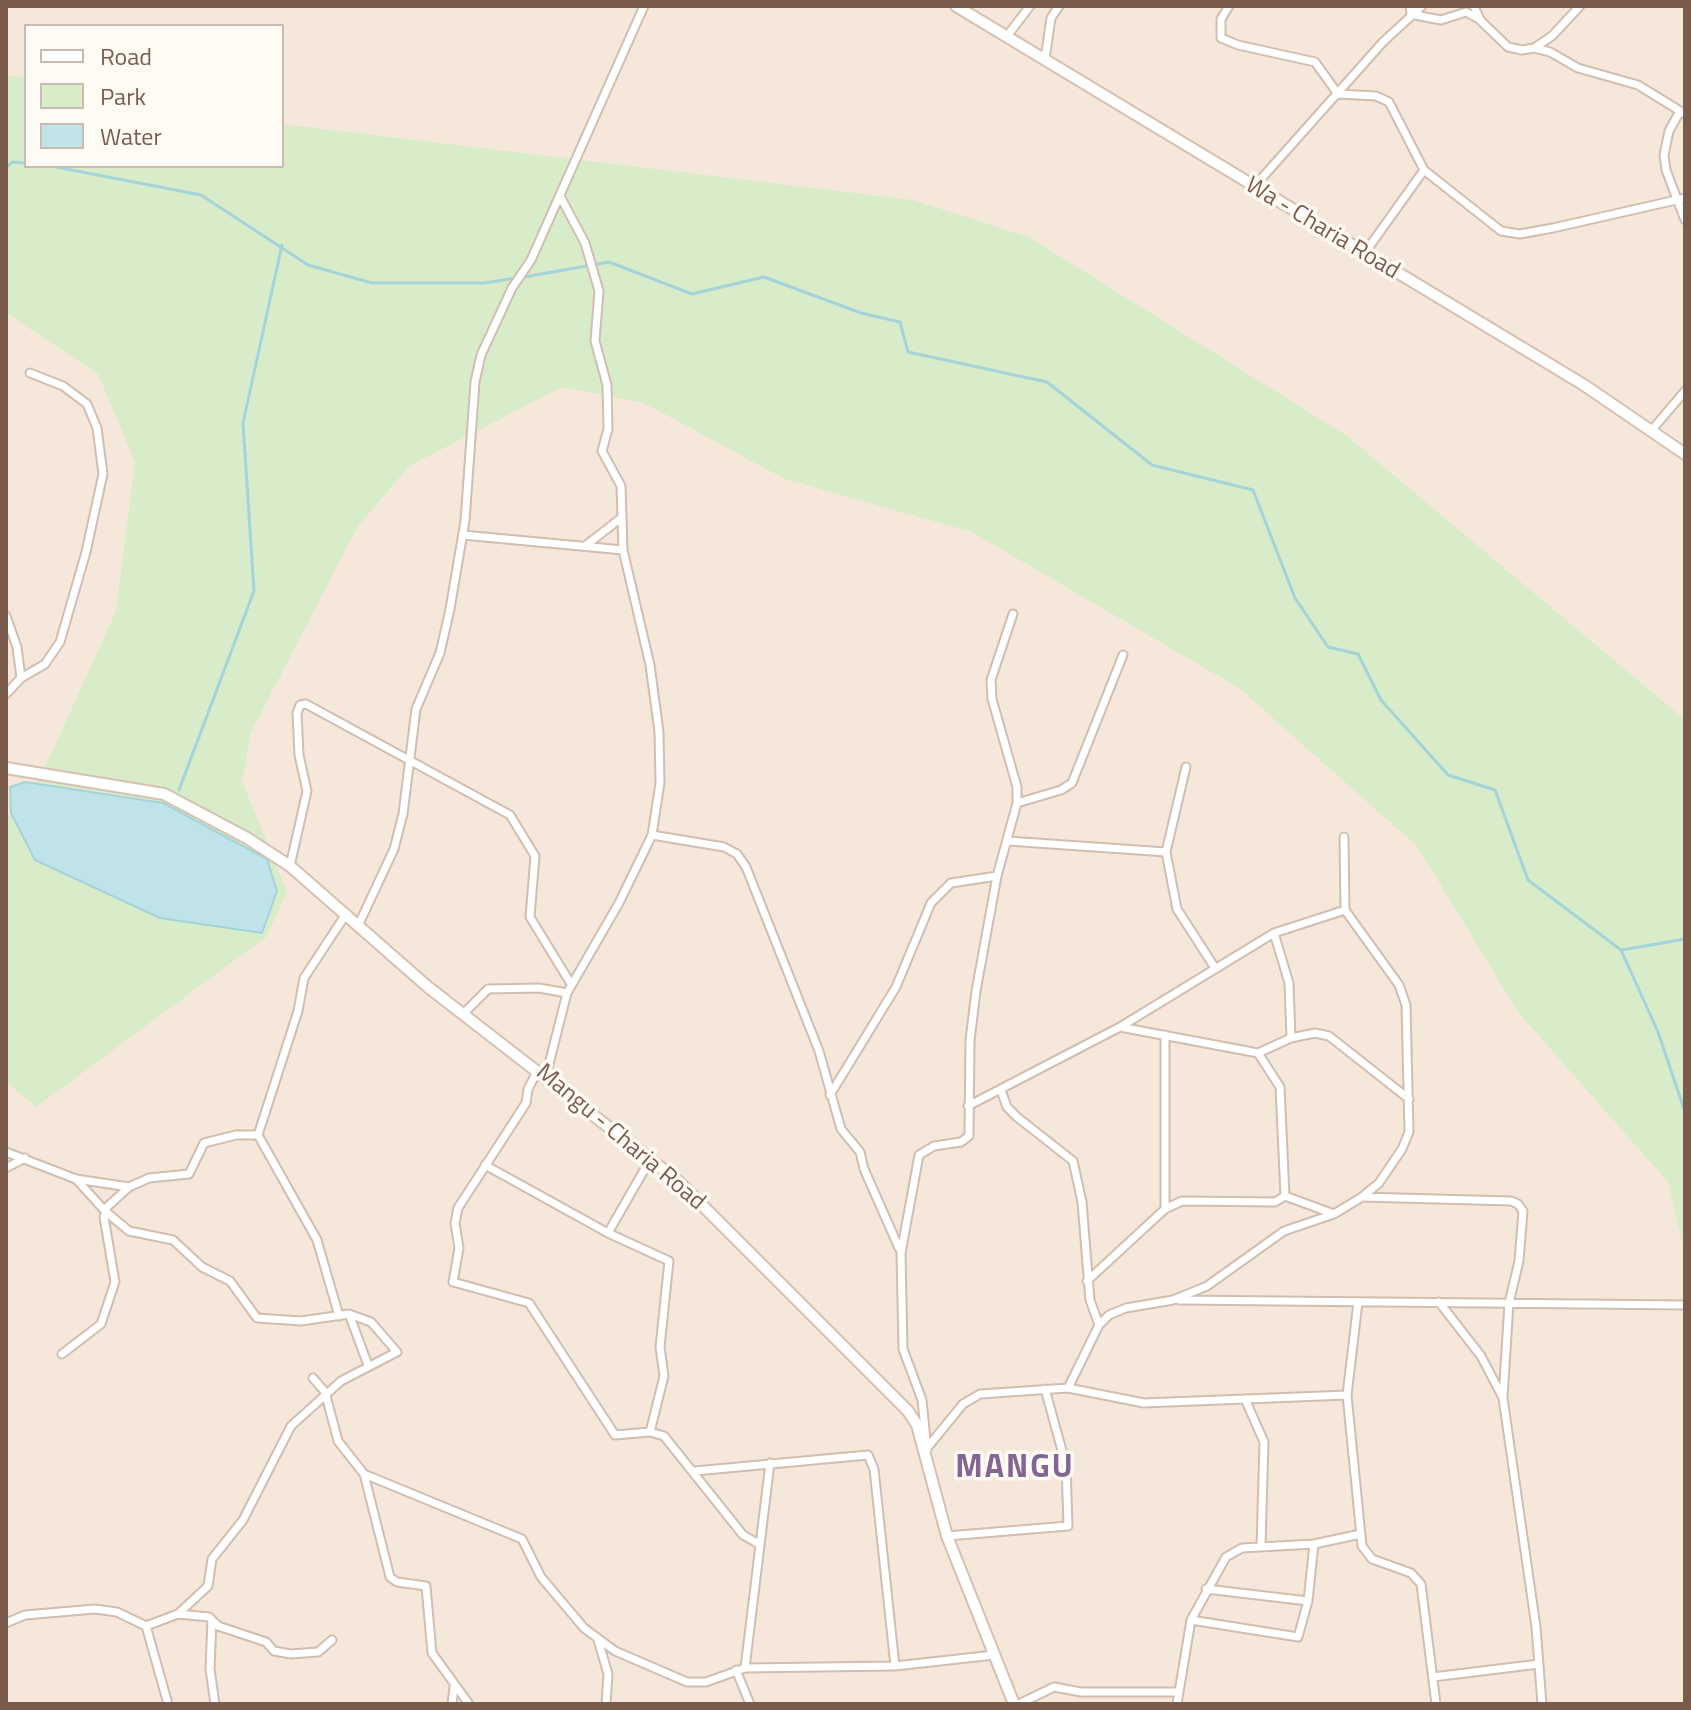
<!DOCTYPE html>
<html>
<head>
<meta charset="utf-8">
<style>
  body { margin:0 }
  #map { position:relative; width:1691px; height:1710px; overflow:hidden; background:#fdf6ec; font-family:"Titillium Web",sans-serif }
  canvas { display:block }
  .frame { position:absolute; inset:0; border:8px solid #7a5c4d; pointer-events:none }
  .legend { position:absolute; left:24px; top:24px; width:260px; height:144px; box-sizing:border-box; background:#fffaf3; border:2px solid #cabbb1; margin:0; padding:10px 14px; list-style:none; font-size:24px; color:#7a5c4d }
  .legend li { display:flex; align-items:center; gap:16px; height:40px }
  .legend b { width:40px; border:2px solid #cabbb1 }
</style>
</head>
<body>
<div id="map">
<canvas width="1691" height="1710"></canvas>
<div class="frame"></div>
<ul class="legend">
<li><b style="height:10px;background:#fff"></b>Road</li>
<li><b style="height:22px;background:#d8ecc9"></b>Park</li>
<li><b style="height:22px;background:#bfe3e8"></b>Water</li>
</ul>
</div>
<script>
const c = document.querySelector('canvas').getContext('2d');
c.lineJoin = 'round';
function fill(path, color) { c.fillStyle = color; c.fill(path, 'evenodd'); }
const shape = rows => new Path2D(rows.map(r => 'M' + r).join(''));
function trace(path, color, width, dash) { c.strokeStyle = color; c.lineWidth = width; c.lineCap = dash ? 'butt' : 'round'; c.setLineDash(dash || []); c.stroke(path); }
function drawText(font, color, halo, rows, align = 'center') {
  c.font = font + ' "Titillium Web",sans-serif'; c.lineWidth = 7; c.setLineDash([]); c.textBaseline = 'middle'; c.strokeStyle = halo; c.fillStyle = color; for (const [text, x, y, turn = 0] of rows) {
    c.save(); c.translate(x, y); c.rotate((+turn || 0) * Math.PI / 180); c.textAlign = isNaN(turn) ? turn : align; if (halo) c.strokeText(text, 0, 0); c.fillText(text, 0, 0); c.restore();
  }
}
const residential = shape([
  [6,6,1685,6,1685,1704,6,1704],
  [26,26,282,26,282,166,26,166]
]);
const green = shape([
  [6,76,26,77,26,166,282,166,282,124,913,200,1029,237,1347,436,1685,720,1685,1254,1668,1182,1518,1012,1417,846,1239,688,972,532,785,479,644,403,562,387,409,466,358,526,251,732,242,781,287,892,266,937,36,1107,6,1081,6,819,42,774,116,611,135,462,98,374,6,313]
]);
const water = shape([
  [25,782,163,803,267,859,277,891,262,933,160,918,35,860,11,813,10,787,25,782]
]);
const stream = shape([
  [51,166,201,195,308,265,372,283,484,283,516,278],
  [6,167,13,162,26,163],
  [524,277,609,262,692,294,764,277,861,313,900,322,908,352,1047,382,1152,465,1253,490,1295,598,1328,647,1358,654,1381,700,1448,775,1495,790,1528,880,1621,950,1658,1032,1685,1112],
  [179,790,254,591,243,423,282,245],
  [1622,950,1685,939]
]);
const street = shape([
  [1229,6,1221,19,1221,38,1238,45,1315,62,1338,94,1376,96,1389,102,1424,170,1501,231,1520,234,1553,228,1685,198],
  [1410,6,1411,14,1425,17,1441,20,1466,12,1477,18],
  [1474,6,1480,20,1508,47,1522,50,1534,48],
  [1580,6,1552,36,1534,48,1550,52,1578,68,1638,85,1685,114],
  [1007,36,1030,6],
  [1045,59,1051,18,1059,6],
  [1680,111,1669,131,1664,155,1666,170,1685,220],
  [1253,188,1383,42,1422,6],
  [1364,254,1424,170],
  [1651,431,1685,391],
  [463,535,623,550],
  [585,546,621,518],
  [6,616,17,647,21,678],
  [6,694,21,678,45,664,60,642,86,552,103,474,97,428,87,404,63,386,30,373],
  [1017,803,1061,790,1072,783,1123,655],
  [652,835,724,847,737,854,746,867,819,1051,841,1129,860,1152,864,1169,899,1248],
  [1008,841,1166,852,1186,767],
  [1166,852,1177,909,1215,968],
  [290,866,307,791,299,755,297,713,300,705,306,704,510,815,535,856,530,917,571,984],
  [358,926,394,849,403,814,416,709,440,653,450,609,465,521,475,382,481,355,512,288,531,260,644,6],
  [1274,933,1289,983,1291,1038],
  [463,1014,488,989,539,988,567,993],
  [1120,1027,1258,1053,1291,1038,1315,1033,1329,1036,1409,1099],
  [1258,1053,1280,1087,1285,1196],
  [538,1070,528,1089,526,1103,458,1208,455,1223,459,1248,453,1282,529,1303,615,1435,650,1432,664,1436,743,1535,759,1544],
  [546,1076,567,993,619,903,652,835,660,783,659,732,650,665,623,550,621,486,602,451,608,429,607,385,595,341,599,291,585,243,560,196],
  [1001,1090,1007,1107,1017,1117,1073,1161,1082,1202,1090,1300,1099,1325],
  [830,1095,896,987,931,903,951,883,997,876],
  [968,1106,1120,1027,1274,933,1345,910,1344,837],
  [6,1152,76,1179,129,1187],
  [485,1165,608,1233,669,1261,660,1347,664,1376,650,1432],
  [6,1168,25,1158],
  [1362,1197,1511,1201,1518,1204,1523,1211,1519,1261,1509,1303,1503,1398],
  [1165,1209,1165,1035],
  [608,1233,651,1158],
  [1087,1281,1165,1209,1182,1201,1275,1202,1285,1196,1334,1214],
  [1179,1300,1685,1305],
  [1358,1302,1347,1395,1362,1546,1372,1559,1411,1573,1421,1584,1436,1704],
  [1439,1302,1481,1356,1503,1398,1536,1627,1542,1704],
  [349,1314,368,1365],
  [339,1316,317,1240,258,1135,298,1011,304,978,346,914],
  [62,1354,101,1324,115,1282,104,1217,107,1207,129,1187,149,1178,189,1174,204,1143,236,1135,258,1135],
  [313,1378,325,1392,338,1441,364,1474,390,1577,397,1582,426,1586,432,1653,469,1704],
  [1068,1388,1099,1325,1109,1315,1126,1308,1173,1300,1207,1286,1284,1231,1334,1214,1362,1197,1379,1183,1402,1149,1409,1132,1406,1005,1399,985,1345,910],
  [1245,1399,1264,1442,1261,1546],
  [927,1448,963,1404,980,1394,1068,1388,1144,1403,1347,1395],
  [927,1449,922,1400,903,1349,901,1253,919,1155,934,1146,961,1142,969,1136,970,1040,976,991,997,876,1017,803,1017,787,992,699,991,680,1013,614],
  [695,1471,868,1455,874,1469,895,1666],
  [364,1474,522,1539,541,1577,584,1628,615,1651,687,1682,706,1682,745,1668,895,1666,994,1655],
  [947,1536,1068,1526,1066,1465,1045,1389],
  [1206,1589,1308,1601],
  [178,1614,209,1617,218,1626,266,1642,274,1651,291,1654,318,1652,332,1640],
  [212,1620,210,1669,215,1704],
  [1191,1620,1298,1637,1308,1601,1314,1544],
  [6,1623,25,1615,95,1609,117,1612,146,1626,178,1614,208,1586,212,1559,243,1520,291,1426,341,1381,397,1352,371,1322,349,1314,301,1321,257,1318,230,1281,202,1267,173,1240,129,1231,105,1211,76,1179],
  [146,1626,168,1704],
  [598,1640,608,1674,606,1704],
  [745,1668,770,1463],
  [736,1670,750,1704],
  [1433,1677,1539,1664],
  [452,1704,454,1687],
  [1019,1704,1054,1687,1081,1692,1177,1692],
  [1177,1704,1191,1620,1226,1557,1242,1548,1314,1544,1361,1534]
]);
const secondary = shape([
  [956,6,1584,385,1685,454],
  [6,768,164,794,247,838,290,866,428,987,678,1181,908,1411,917,1425,947,1536,1014,1704]
]);
const streetNames = [
  ["Wa - Charia Road",1322,229,31],
  ["Mangu - Charia Road",620,1138,40]
];
const districtNames = [
  ["MANGU",1015,1469]
];
fill(residential, '#f5e8da');
fill(green, '#d8ecc9');
fill(water, '#bfe3e8');
trace(water, '#a5d3da', 2);
trace(stream, '#a5d3da', 3);
trace(street, '#d1beb0', 11);
trace(secondary, '#d6c0b0', 14);
trace(street, '#fff', 7);
trace(secondary, '#fff', 10);
drawText('24px', '#7a5c4d', '#fffaf3', streetNames);
c.letterSpacing = '2px';
drawText('bold 32px', '#846695', '#fffaf3', districtNames);
c.letterSpacing = '0px';
</script>
</body>
</html>
